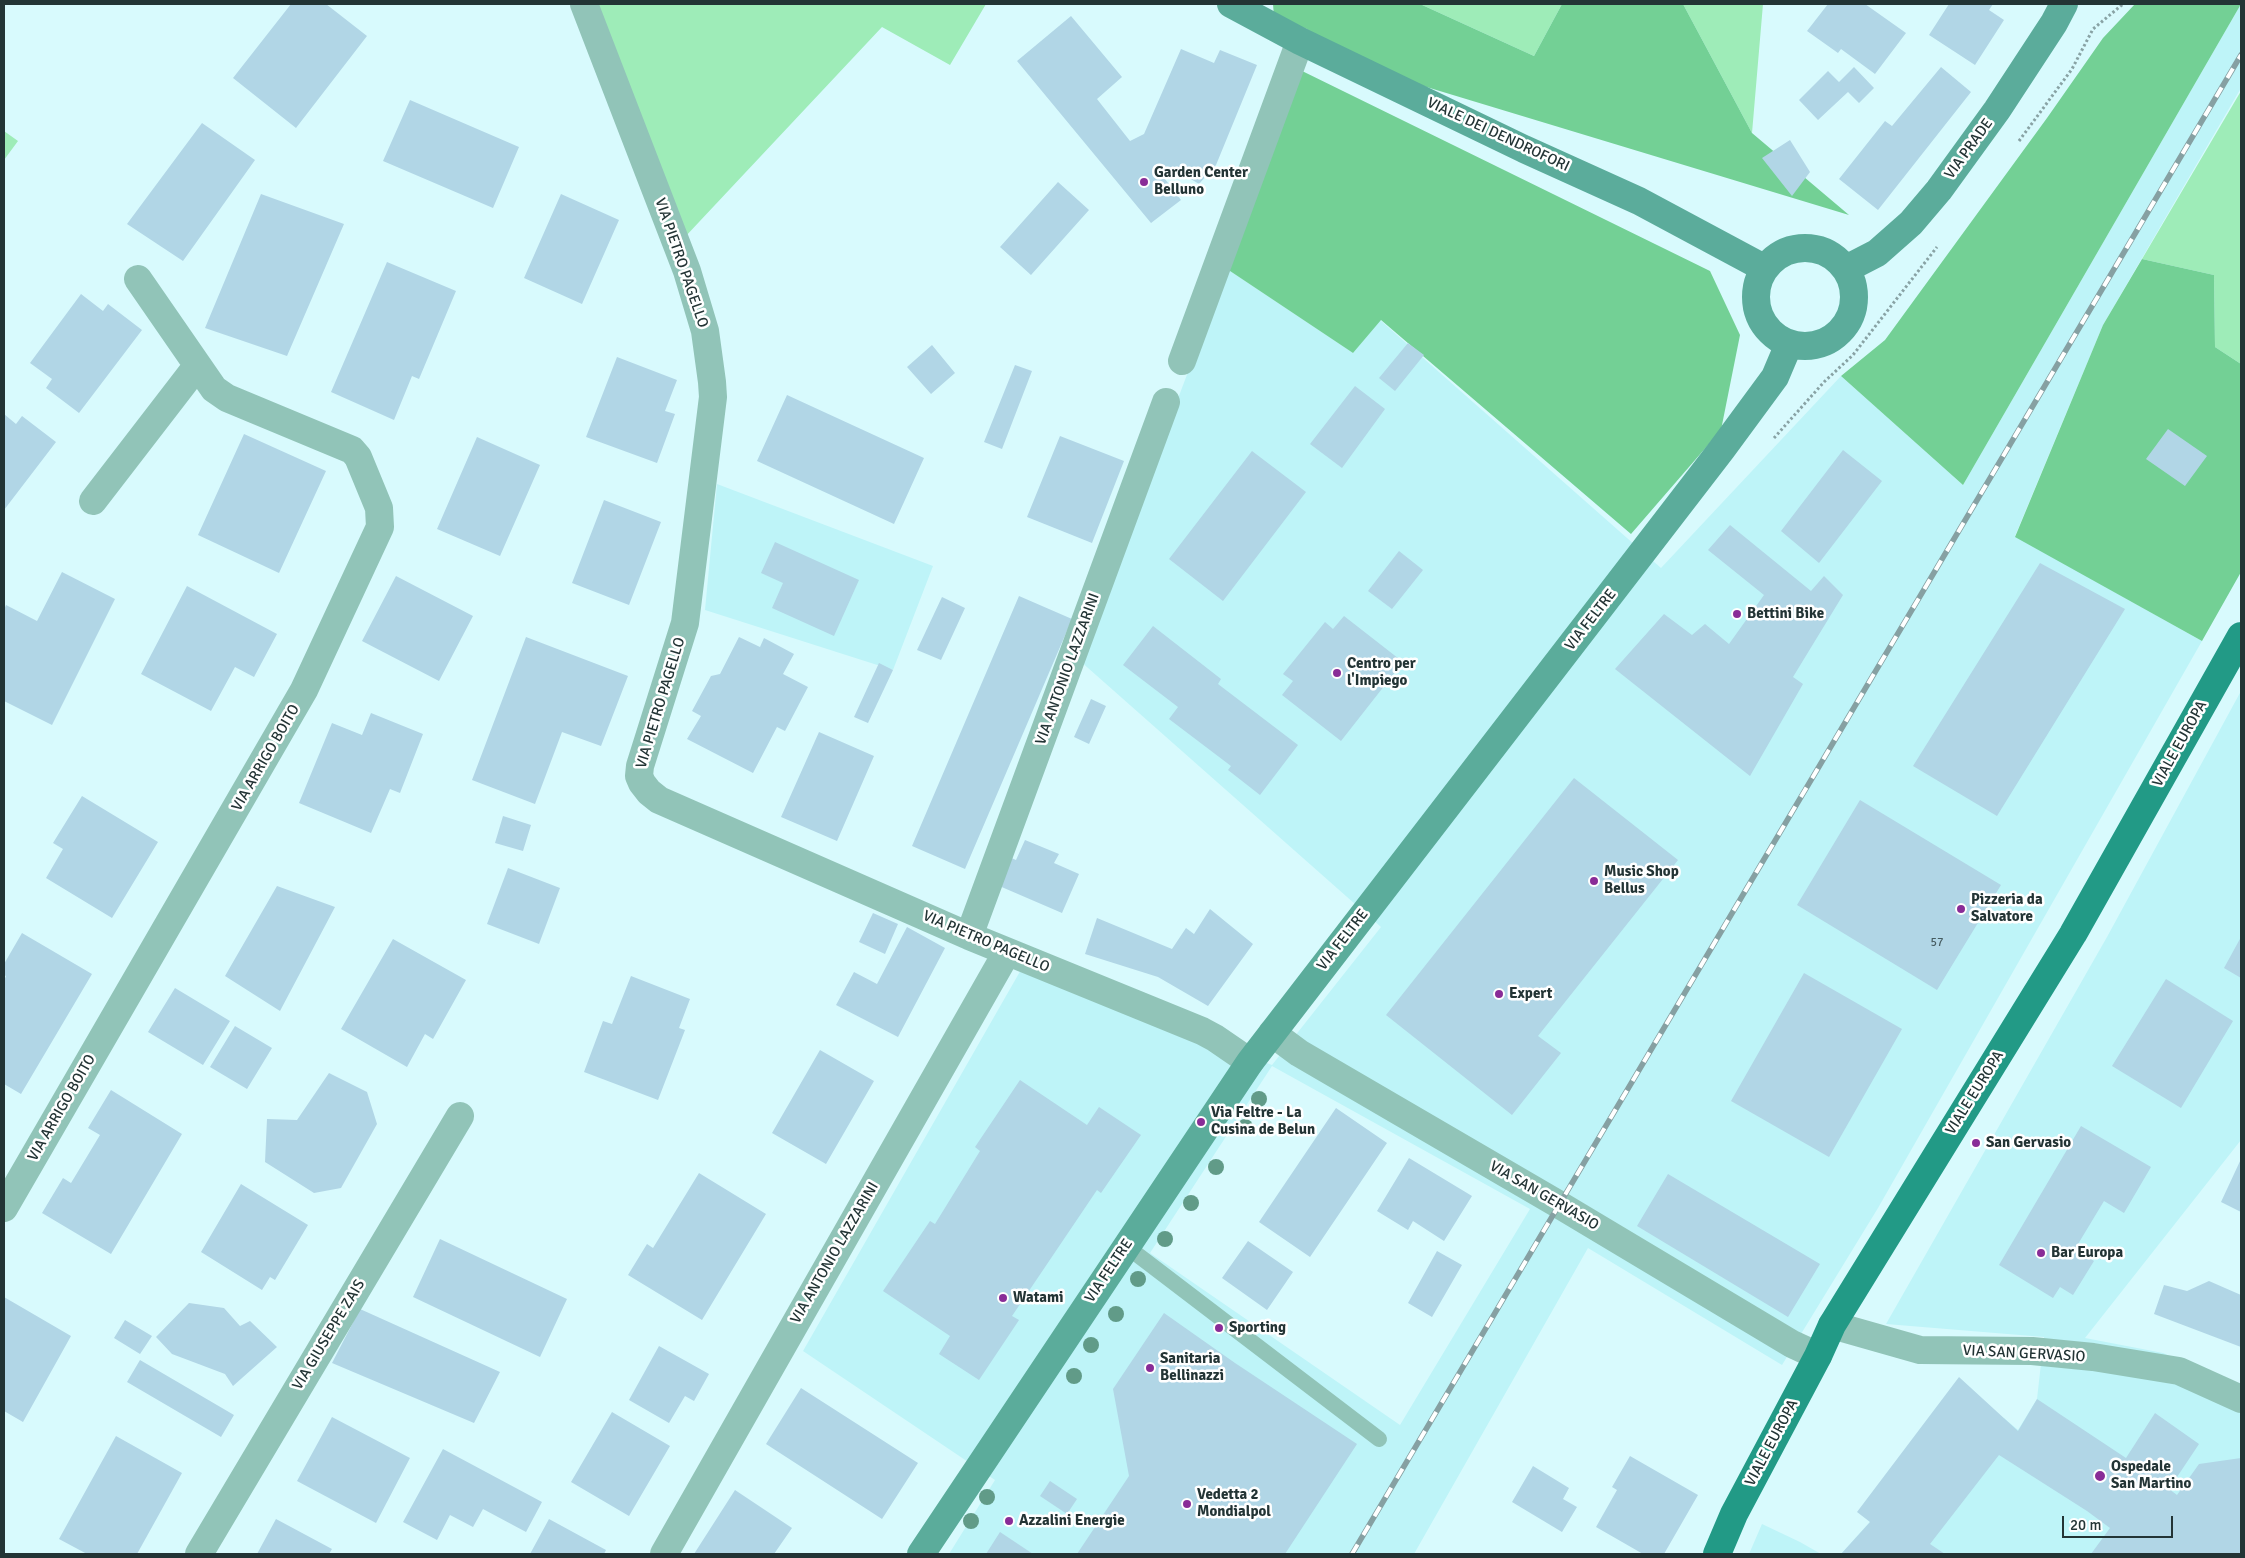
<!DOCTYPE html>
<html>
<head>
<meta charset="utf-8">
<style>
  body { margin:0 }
  #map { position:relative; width:2245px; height:1558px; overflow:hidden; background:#d8fafd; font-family:Signika,sans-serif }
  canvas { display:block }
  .frame { position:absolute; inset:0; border:5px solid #233435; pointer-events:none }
  .scale { position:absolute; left:2062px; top:1516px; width:111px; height:22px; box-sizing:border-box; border:2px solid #233435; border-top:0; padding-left:6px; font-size:15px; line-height:18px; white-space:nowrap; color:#233435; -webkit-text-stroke:4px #fff; paint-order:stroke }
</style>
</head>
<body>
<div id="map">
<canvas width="2245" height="1558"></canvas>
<div class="frame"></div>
<div class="scale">20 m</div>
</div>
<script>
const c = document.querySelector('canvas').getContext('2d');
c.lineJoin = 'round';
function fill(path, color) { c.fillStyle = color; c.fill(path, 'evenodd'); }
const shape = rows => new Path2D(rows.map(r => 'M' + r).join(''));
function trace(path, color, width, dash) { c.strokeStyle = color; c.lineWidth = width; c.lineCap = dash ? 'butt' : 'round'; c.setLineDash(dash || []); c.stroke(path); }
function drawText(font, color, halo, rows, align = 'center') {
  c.font = font + ' Signika,sans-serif'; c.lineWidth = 5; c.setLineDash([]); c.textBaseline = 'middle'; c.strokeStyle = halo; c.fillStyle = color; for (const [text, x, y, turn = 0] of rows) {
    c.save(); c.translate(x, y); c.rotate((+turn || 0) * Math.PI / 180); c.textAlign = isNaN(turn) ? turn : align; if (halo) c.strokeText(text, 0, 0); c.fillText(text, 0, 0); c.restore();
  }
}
const built = shape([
  [2241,4,2241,88,2103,325,2015,536,2202,641,1878,1208,1782,1365,1588,1248,1414,1554,949,1554,995,1480,803,1351,1022,968,1272,1065,1381,927,1079,660,1227,269,1353,353,1380,320,1661,568,1841,376,1963,485],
  [1272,1066,1530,1209,1400,1425,1150,1253],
  [717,484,933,566,893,670,705,610],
  [2241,691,2241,1140,2085,1338,2163,1353,2241,1387,2241,1554,1841,1554,1870,1522,1916,1533,2004,1418,2018,1430,2037,1399,2044,1337,1886,1324,2107,937],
  [1762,1524,1800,1542,1821,1554,1749,1554]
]);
const green = shape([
  [598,4,986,4,950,65,882,27,684,238],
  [1420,4,1562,4,1534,56],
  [1683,4,1763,4,1752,133],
  [2241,91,2241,364,2215,347,2214,275,2142,259],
  [4,131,18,141,4,160]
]);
const forest = shape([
  [1273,4,1420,4,1534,56,1562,4,1683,4,1752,133,1849,215,1311,52,1275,29],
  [2135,4,2241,4,1963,485,1841,376,1885,340,2047,118,2103,38],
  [1296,68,1710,271,1740,335,1721,430,1631,534,1381,320,1353,353,1227,269],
  [2142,259,2214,275,2215,347,2241,364,2241,572,2202,641,2015,537,2103,325]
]);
const building = shape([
  [291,4,326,4,367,36,296,128,233,78],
  [1828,4,1865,4,1906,33,1875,74,1841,49,1838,53,1807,31],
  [1949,4,1993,4,1989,10,2004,20,1975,65,1929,35],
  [1071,16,1122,77,1097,99,1130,141,1144,134,1181,49,1214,63,1220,50,1257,65,1216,165,1199,184,1176,170,1165,179,1181,200,1151,223,1017,61],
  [1854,67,1874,88,1859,103,1848,92,1818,120,1799,100,1828,71,1839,82],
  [1941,67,1971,92,1878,210,1839,179,1885,121,1892,126],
  [410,100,519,147,493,208,383,161],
  [202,123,255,160,183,261,127,224],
  [1790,140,1810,172,1792,196,1762,158],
  [1058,182,1089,210,1031,275,1000,247],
  [261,194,344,224,287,356,205,328],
  [561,194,619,220,582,304,524,278],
  [387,262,456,291,419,379,412,376,394,420,331,392],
  [81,294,103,311,108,304,142,330,79,413,46,388,52,379,30,363],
  [1408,343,1424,355,1395,391,1379,378],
  [932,345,955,373,931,394,907,367],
  [617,357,677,380,665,411,675,414,657,463,586,437],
  [1015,365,1032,371,1002,449,984,442],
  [1355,386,1385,409,1342,468,1310,444],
  [787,395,924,458,894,524,757,461],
  [4,414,16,424,22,416,56,442,4,510],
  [2168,429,2207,456,2185,486,2146,459],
  [244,434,326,471,279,573,198,535],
  [1060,436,1124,461,1092,543,1027,517],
  [477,437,540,465,500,556,437,529],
  [1843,450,1882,481,1819,563,1781,531],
  [1252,451,1306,492,1223,601,1169,559],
  [604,500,661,522,629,605,572,583],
  [1730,525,1811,591,1824,576,1843,595,1793,677,1803,684,1750,776,1615,669,1664,614,1692,635,1705,624,1729,644,1764,595,1708,550],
  [775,542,859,580,834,636,772,608,783,583,761,573],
  [1399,551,1423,570,1392,609,1368,591],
  [2040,563,2125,609,1997,816,1913,766],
  [62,572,115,599,52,725,4,701,4,610,6,605,37,621],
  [396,576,473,616,439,681,362,641],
  [187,586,277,634,254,677,235,667,211,711,141,674],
  [1019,596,1072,619,965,869,912,846],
  [942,597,965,608,941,660,917,650],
  [1344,616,1403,662,1341,741,1282,695,1293,681,1283,674,1325,622,1333,629],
  [1153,626,1221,679,1218,684,1298,745,1260,795,1228,770,1231,766,1169,719,1178,707,1123,665],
  [526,637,628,676,601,746,562,732,535,804,472,780],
  [739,637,760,647,764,638,794,654,783,674,808,687,785,731,777,727,753,773,687,739,701,716,692,711,711,676,720,674],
  [879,663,893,670,868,723,854,717],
  [1091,699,1106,706,1089,744,1074,737],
  [371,713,423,734,400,793,390,789,371,833,299,803,332,723,362,735],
  [819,732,874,756,837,841,781,817],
  [1574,778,1678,860,1538,1036,1561,1053,1512,1115,1386,1015],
  [82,796,158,842,112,918,46,878,63,849,53,843],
  [1860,800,2001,885,1937,990,1797,905],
  [503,816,531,825,523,851,495,843],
  [1025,840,1059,854,1054,863,1079,874,1062,913,997,885,1009,857,1016,860],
  [508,868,560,888,539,944,487,924],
  [277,886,335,907,280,1011,225,976],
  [1210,909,1253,944,1208,1006,1158,977,1085,954,1097,918,1172,949,1186,928,1194,934],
  [873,913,898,924,885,954,859,942],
  [907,927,945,948,898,1037,836,1005,854,972,877,984],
  [22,933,92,974,21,1094,4,1084,4,981,6,976,4,975,4,964],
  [2241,937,2241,978,2224,968],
  [393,939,466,980,433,1039,425,1034,407,1067,341,1029],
  [1804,973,1902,1029,1829,1157,1731,1101],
  [631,976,690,999,679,1028,685,1030,658,1100,584,1072,603,1021,612,1024],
  [2166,979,2233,1021,2181,1108,2112,1066],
  [175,988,230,1021,203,1065,148,1032],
  [235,1026,272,1048,247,1089,210,1067],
  [820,1050,874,1081,826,1164,772,1133],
  [329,1073,367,1092,377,1124,341,1188,314,1193,265,1162,267,1119,297,1120],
  [1020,1080,1087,1125,1099,1107,1141,1135,1101,1193,1097,1190,1012,1316,1019,1320,979,1380,939,1354,950,1336,883,1291,930,1221,935,1224,980,1151,975,1147],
  [111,1090,182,1134,111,1254,42,1213,63,1178,71,1183,100,1135,88,1128],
  [1336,1108,1387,1143,1310,1257,1259,1222],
  [2081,1126,2151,1167,2124,1213,2104,1201,2075,1249,2094,1261,2073,1295,2060,1287,2053,1298,1999,1265],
  [1409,1158,1472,1196,1444,1241,1413,1221,1408,1230,1377,1211],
  [2241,1159,2241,1212,2221,1202],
  [699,1173,766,1214,702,1320,628,1275,647,1244,653,1248],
  [1668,1174,1820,1264,1788,1317,1637,1226],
  [241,1184,308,1225,275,1280,270,1277,262,1290,201,1252],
  [440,1239,567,1299,540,1357,413,1297],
  [1248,1241,1293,1272,1267,1310,1222,1278],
  [1437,1251,1462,1265,1432,1317,1408,1303],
  [2209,1281,2241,1295,2241,1347,2154,1314,2164,1285,2187,1291],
  [4,1297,71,1336,23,1422,4,1411],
  [189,1303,224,1308,240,1326,250,1321,277,1347,233,1386,225,1374,172,1354,156,1337],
  [360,1309,500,1372,474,1423,332,1363],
  [1164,1313,1235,1363,1357,1444,1285,1554,1077,1554,1129,1476,1113,1389],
  [125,1320,152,1336,140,1354,114,1338],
  [659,1346,709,1374,694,1401,685,1396,669,1423,629,1400],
  [140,1360,234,1415,221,1437,127,1382],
  [1959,1377,2018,1431,2037,1399,2126,1458,2155,1413,2199,1444,2169,1489,2177,1495,2199,1464,2241,1458,2241,1552,2239,1554,2091,1554,2110,1528,2087,1511,1999,1455,1930,1544,1945,1554,1841,1554,1870,1522,1857,1512],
  [801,1388,918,1463,882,1519,766,1444],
  [612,1412,670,1446,629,1516,571,1482],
  [332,1417,410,1458,376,1523,297,1481],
  [116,1436,182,1473,137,1554,87,1554,59,1539],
  [443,1449,542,1502,526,1532,483,1509,473,1527,450,1515,437,1540,403,1522],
  [1630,1456,1698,1495,1664,1554,1643,1554,1596,1527,1617,1490,1612,1487],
  [1533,1466,1569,1488,1563,1499,1577,1507,1562,1532,1512,1502],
  [1050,1481,1077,1499,1067,1514,1040,1496],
  [735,1490,792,1528,774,1554,694,1554],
  [276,1519,332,1549,329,1554,257,1554],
  [549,1519,606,1550,604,1554,530,1554],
  [1000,1532,1033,1554,986,1554]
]);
const path = shape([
  [2019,141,2072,69,2093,29,2123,4],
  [1774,438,1824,382,1853,355,1937,247]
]);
const service = shape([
  [1126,1246,1379,1439]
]);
const minor = shape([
  [584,4,687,271,705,331,712,382,713,397,685,623,640,766,639,776,642,783,649,792,659,800,969,936,1202,1031,1215,1038,1250,1062],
  [1182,361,1300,41],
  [93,501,197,366],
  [969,936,1166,402],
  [4,1208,304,690,380,527,379,508,358,457,352,450,227,398,214,389,138,279],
  [199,1554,460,1116],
  [664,1554,1007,952]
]);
const tertiary = shape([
  [1272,1033,1299,1053,1558,1204,1792,1344,1818,1356],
  [1832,1325,1920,1350,2032,1351,2093,1357,2179,1371,2241,1399]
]);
const secondary = shape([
  [1231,4,1300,41,1524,149,1639,201,1764,268],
  '1756 297a49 49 0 1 1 98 0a49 49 0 1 1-98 0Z',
  [1846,269,1877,253,1911,223,1939,190,1997,110,2054,23,2064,4],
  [921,1554,1250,1062,1722,449,1775,377,1789,344]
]);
const primary = shape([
  [1717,1554,1734,1514,1818,1356,1832,1325,2073,934,2241,636]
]);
const rail = shape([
  [1352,1554,2241,55]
]);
const trees = [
  [1259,1099],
  [1245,1127],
  [1216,1167],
  [1191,1203],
  [1165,1239],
  [1138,1279],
  [1116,1314],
  [1091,1345],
  [1074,1376],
  [987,1497],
  [971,1521]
];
const markers = [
  [1144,182,5,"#892c97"],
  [1737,614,5,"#892c97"],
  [1337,673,5,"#892c97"],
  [1594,881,5,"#892c97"],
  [1961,909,5,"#892c97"],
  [1499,994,5,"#892c97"],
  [1201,1122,5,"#892c97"],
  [1976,1143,5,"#892c97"],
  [2041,1253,5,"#892c97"],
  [1003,1298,5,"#892c97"],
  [1219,1328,5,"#892c97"],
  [1150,1368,5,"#892c97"],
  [2100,1476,6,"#892c97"],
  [1187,1504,5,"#892c97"],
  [1009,1521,5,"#892c97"]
];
const numberNames = [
  ["57",1937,943]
];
const streetNames = [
  ["VIALE DEI DENDROFORI",1498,135,25],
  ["VIA PRADE",1969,149,-54],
  ["VIA PIETRO PAGELLO",681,263,71],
  ["VIA FELTRE",1591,620,-52],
  ["VIA ANTONIO LAZZARINI",1068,669,-70],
  ["VIA PIETRO PAGELLO",661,703,-73],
  ["VIALE EUROPA",2180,744,-61],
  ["VIA ARRIGO BOITO",266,758,-60],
  ["VIA FELTRE",1343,940,-52],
  ["VIA PIETRO PAGELLO",986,942,23],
  ["VIALE EUROPA",1975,1093,-58],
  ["VIA ARRIGO BOITO",62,1108,-60],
  ["VIA SAN GERVASIO",1544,1196,30],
  ["VIA ANTONIO LAZZARINI",835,1253,-60],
  ["VIA FELTRE",1109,1271,-56],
  ["VIA GIUSEPPE ZAIS",329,1335,-59],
  ["VIA SAN GERVASIO",2024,1354,3],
  ["VIALE EUROPA",1772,1443,-62]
];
const poiNames = [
  ["Garden Center",1154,173],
  ["Belluno",1154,190],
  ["Bettini Bike",1747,614],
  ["Centro per",1347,664],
  ["l'Impiego",1347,681],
  ["Music Shop",1604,872],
  ["Bellus",1604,889],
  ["Pizzeria da",1971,900],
  ["Salvatore",1971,917],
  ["Expert",1509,994],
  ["Via Feltre - La",1211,1113],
  ["Cusina de Belun",1211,1130],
  ["San Gervasio",1986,1143],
  ["Bar Europa",2051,1253],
  ["Watami",1013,1298],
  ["Sporting",1229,1328],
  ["Sanitaria",1160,1359],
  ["Bellinazzi",1160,1376],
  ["Ospedale",2111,1467],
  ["San Martino",2111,1484],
  ["Vedetta 2",1197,1495],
  ["Mondialpol",1197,1512],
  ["Azzalini Energie",1019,1521]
];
fill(built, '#bef4f8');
fill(green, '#9eecb8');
fill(forest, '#73d095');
fill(building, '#b1d6e6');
trace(path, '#88a2a4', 3, [2.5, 2.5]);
trace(service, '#91c4b8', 16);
trace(minor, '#91c4b8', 28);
trace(tertiary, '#91c4b8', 28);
trace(secondary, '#5bac9b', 28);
trace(primary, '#229a86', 28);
trace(rail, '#86a0a2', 5.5);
trace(rail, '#fff', 4, [11]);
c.fillStyle = '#619b88';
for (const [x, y] of trees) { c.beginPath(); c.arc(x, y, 8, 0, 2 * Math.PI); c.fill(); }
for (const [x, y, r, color] of markers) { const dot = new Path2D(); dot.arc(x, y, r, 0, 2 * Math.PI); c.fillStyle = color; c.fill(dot); trace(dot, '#fff', 2); }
drawText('12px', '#465c61', null, numberNames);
drawText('15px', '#233435', '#fff', streetNames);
drawText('bold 15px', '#233435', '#fff', poiNames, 'left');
</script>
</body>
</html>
